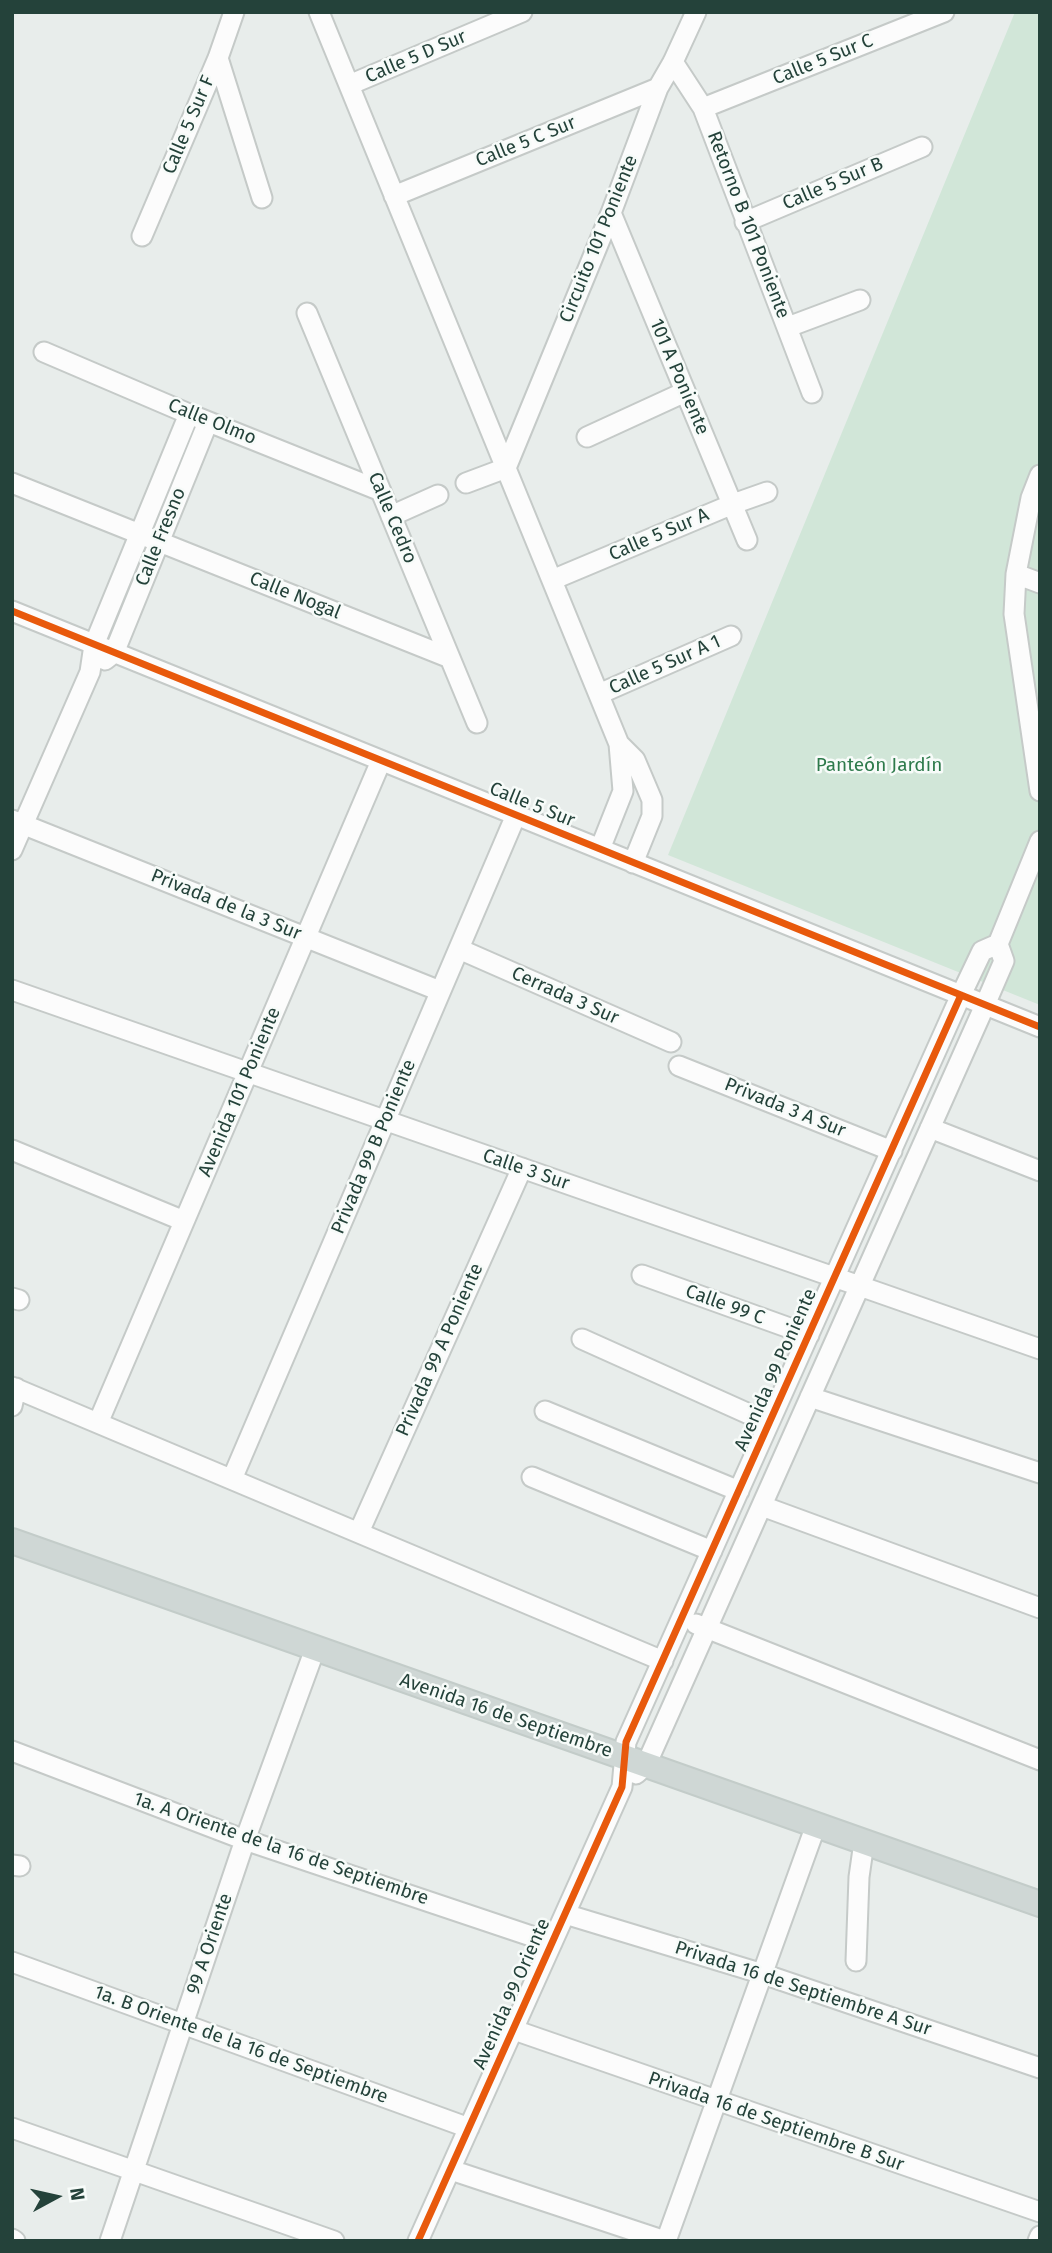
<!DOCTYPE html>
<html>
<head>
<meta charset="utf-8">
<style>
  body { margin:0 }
  #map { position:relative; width:1052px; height:2253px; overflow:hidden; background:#e8edeb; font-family:"Fira Sans",sans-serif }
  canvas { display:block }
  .frame { position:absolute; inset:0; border:14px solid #24423a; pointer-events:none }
  .north { position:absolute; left:21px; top:2162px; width:70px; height:70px; -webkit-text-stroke:5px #f7fbf9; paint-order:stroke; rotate:82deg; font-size:19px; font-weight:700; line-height:28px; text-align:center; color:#24423a }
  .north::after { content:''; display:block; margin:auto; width:24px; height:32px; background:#24423a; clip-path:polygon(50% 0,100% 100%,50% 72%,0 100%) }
</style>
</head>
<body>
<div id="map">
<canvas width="1052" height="2253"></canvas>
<div class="frame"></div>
<div class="north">N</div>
</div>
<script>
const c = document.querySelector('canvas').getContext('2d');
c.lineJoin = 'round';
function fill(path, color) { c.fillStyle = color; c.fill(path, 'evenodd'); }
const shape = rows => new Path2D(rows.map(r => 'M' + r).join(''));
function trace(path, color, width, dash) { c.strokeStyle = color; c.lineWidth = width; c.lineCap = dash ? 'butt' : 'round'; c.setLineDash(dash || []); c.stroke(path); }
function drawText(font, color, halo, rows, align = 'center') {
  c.font = font + ' "Fira Sans",sans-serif'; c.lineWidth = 5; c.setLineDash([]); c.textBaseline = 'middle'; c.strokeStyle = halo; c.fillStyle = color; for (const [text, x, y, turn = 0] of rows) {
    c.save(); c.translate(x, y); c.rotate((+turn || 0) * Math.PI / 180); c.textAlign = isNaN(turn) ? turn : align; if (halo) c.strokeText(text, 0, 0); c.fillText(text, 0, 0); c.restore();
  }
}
const green = shape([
  [1015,12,1040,12,1040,1005,668,855]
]);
const minor = shape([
  [319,12,619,744,623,791,600,849],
  [218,58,262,198],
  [673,62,703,108,812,393],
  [349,85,522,12],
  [703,108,944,12],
  [394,196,658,88],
  [611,213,747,540],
  [745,222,922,147],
  [142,236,218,58,234,12],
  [307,313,477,723],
  [788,327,860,300],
  [44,352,189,414,381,491],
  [587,437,685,392],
  [1040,475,1031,498,1016,574,1014,614,1040,791],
  [12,483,450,658],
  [466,483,506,468,611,213,658,88,673,62,696,12],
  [391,516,438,495],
  [1016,574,1040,583],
  [552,580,733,504,767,492],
  [12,611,1040,1027],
  [105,660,114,653,208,422],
  [599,694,731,636],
  [619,744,635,760,652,800,652,816,633,863],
  [12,820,440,991],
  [12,850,90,672,94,645,189,414],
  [459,949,671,1042],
  [12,990,1040,1349],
  [679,1066,892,1151],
  [930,1128,1040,1171],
  [12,1150,184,1221],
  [642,1275,809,1335],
  [12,1298,19,1300],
  [582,1339,769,1423],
  [12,1387,663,1661],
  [810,1397,1040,1473],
  [12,1406,16,1388],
  [545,1411,739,1491],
  [98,1423,381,761],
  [532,1477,712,1551],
  [232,1479,516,815],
  [762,1506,1040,1608],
  [359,1532,522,1168],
  [696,1624,1040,1760],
  [12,1751,245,1840,552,1943],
  [636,1774,646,1765,985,1005,1004,961,998,944,1040,841],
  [12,1865,20,1866],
  [565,1914,763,1974,1040,2068],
  [856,1961,859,1877,864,1842],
  [12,1962,469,2128],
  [514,2030,1040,2212],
  [12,2128,334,2241],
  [451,2170,665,2241],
  [12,2239,15,2241],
  [110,2241,245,1840,315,1649],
  [418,2241,622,1787,626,1742,961,995,982,951,998,944],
  [666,2241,816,1825],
  [1038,2241,1040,2236]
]);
const major = shape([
  [12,1541,1040,1904]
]);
const cycleway = shape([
  [12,611,1040,1027],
  [418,2241,622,1787,626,1742,961,995]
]);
const streetNames = [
  ["Calle 5 D Sur",416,57,-23],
  ["Calle 5 Sur C",823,60,-22],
  ["Calle 5 Sur F",189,125,-67],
  ["Calle 5 C Sur",526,142,-22],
  ["Calle 5 Sur B",833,184,-23],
  ["Retorno B 101 Poniente",748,225,69],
  ["Circuito 101 Poniente",599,239,-68],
  ["101 A Poniente",679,377,67],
  ["Calle Olmo",212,422,22],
  ["Calle Cedro",392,518,67],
  ["Calle 5 Sur A",659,535,-23],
  ["Calle Fresno",161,537,-68],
  ["Calle Nogal",295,596,22],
  ["Calle 5 Sur A 1",665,665,-24],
  ["Calle 5 Sur",532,805,22],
  ["Privada de la 3 Sur",226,905,22],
  ["Cerrada 3 Sur",565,996,24],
  ["Avenida 101 Poniente",240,1092,-67],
  ["Privada 3 A Sur",785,1108,22],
  ["Privada 99 B Poniente",374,1147,-67],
  ["Calle 3 Sur",526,1170,19],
  ["Calle 99 C",725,1305,20],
  ["Privada 99 A Poniente",440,1350,-66],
  ["Avenida 99 Poniente",776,1370,-66],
  ["Avenida 16 de Septiembre",506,1716,19],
  ["1a. A Oriente de la 16 de Septiembre",281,1849,19],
  ["99 A Oriente",210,1944,-71],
  ["Privada 16 de Septiembre A Sur",803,1989,18],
  ["Avenida 99 Oriente",512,1994,-66],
  ["1a. B Oriente de la 16 de Septiembre",241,2045,20],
  ["Privada 16 de Septiembre B Sur",776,2122,19]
];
const parkNames = [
  ["Panteón Jardín",879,766]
];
fill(green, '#d1e6d8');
trace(minor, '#c5cac8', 23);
trace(major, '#c3ccc9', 28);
trace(minor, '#fcfcfc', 19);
trace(major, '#cfd7d5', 24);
trace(cycleway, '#e8590c', 7);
drawText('19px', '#24423a', '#f7fbf9', streetNames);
drawText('19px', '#2d7a4b', '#f7fbf9', parkNames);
</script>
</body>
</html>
